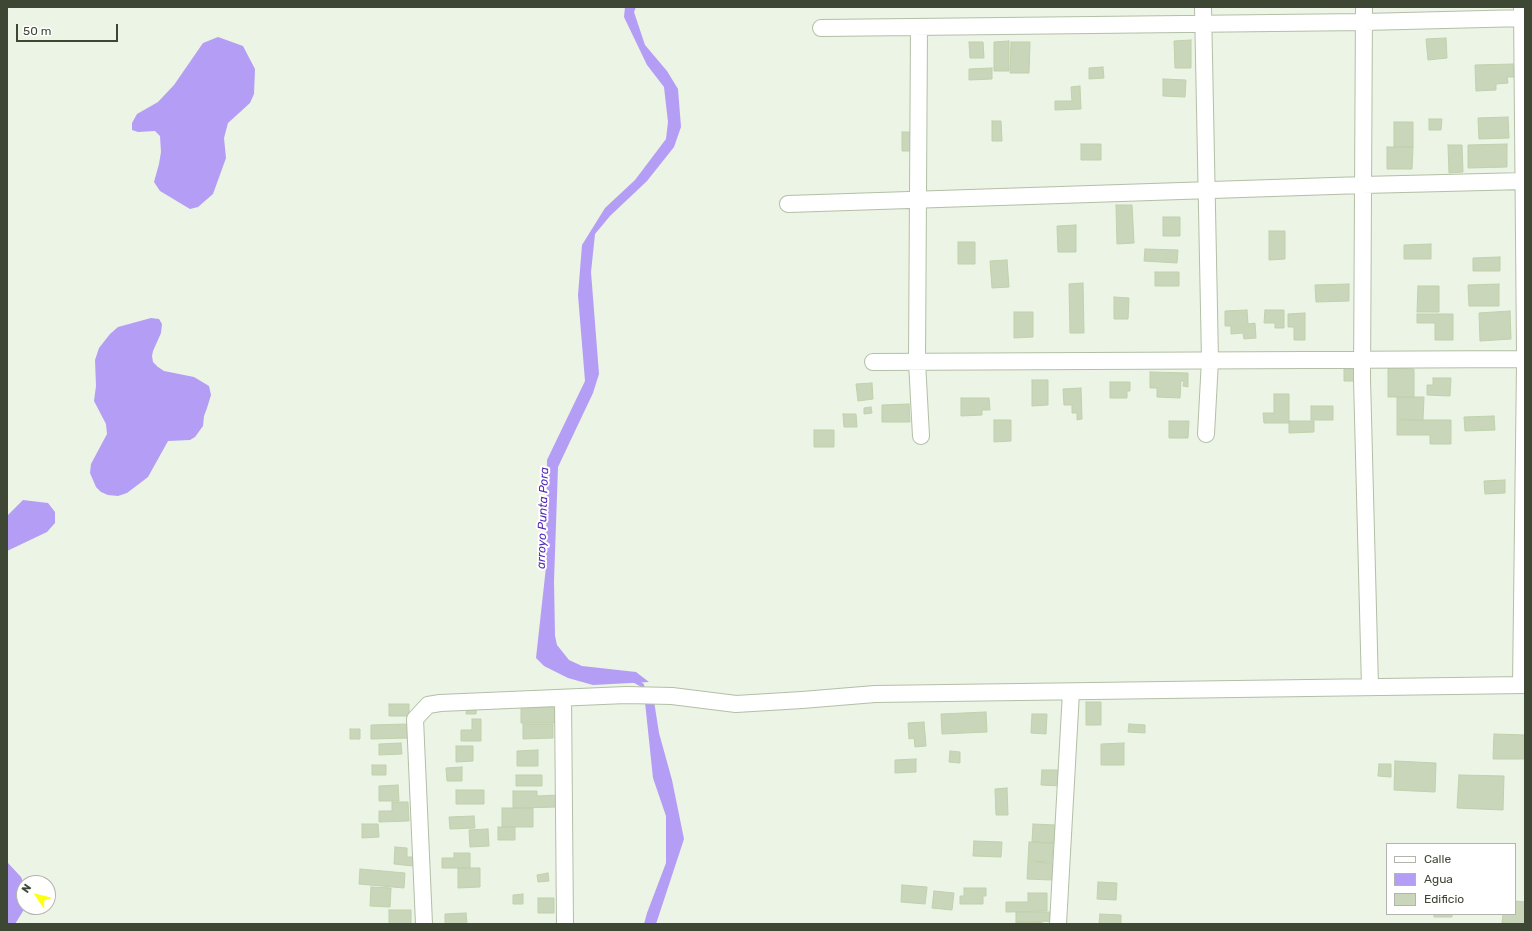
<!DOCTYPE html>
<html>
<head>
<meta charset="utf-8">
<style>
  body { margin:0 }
  #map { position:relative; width:1532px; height:931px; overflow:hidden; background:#ebf4e5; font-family:Rubik,sans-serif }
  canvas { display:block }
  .frame { position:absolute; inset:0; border:8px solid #3e4634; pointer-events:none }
  .legend { position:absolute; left:1386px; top:843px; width:130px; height:72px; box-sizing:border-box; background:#fff; border:1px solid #b2b5ae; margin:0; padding:5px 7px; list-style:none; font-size:12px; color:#3e4634 }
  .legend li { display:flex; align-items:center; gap:8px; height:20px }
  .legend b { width:20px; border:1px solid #b2b5ae }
  .north { position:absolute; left:16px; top:875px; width:40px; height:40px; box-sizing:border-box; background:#fff; border:1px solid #b2b5ae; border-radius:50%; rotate:305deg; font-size:11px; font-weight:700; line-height:16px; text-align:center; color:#3e4634 }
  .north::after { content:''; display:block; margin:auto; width:14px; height:18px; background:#feff10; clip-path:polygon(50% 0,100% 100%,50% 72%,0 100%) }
  .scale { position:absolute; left:16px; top:24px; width:102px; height:18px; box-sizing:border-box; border:2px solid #3e4634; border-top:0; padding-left:5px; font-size:12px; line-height:14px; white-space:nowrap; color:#3e4634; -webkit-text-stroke:3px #fff; paint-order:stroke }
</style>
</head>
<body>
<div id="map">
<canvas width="1532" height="931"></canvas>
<div class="frame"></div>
<ul class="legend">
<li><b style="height:5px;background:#fff"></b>Calle</li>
<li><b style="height:11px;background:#b49df4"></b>Agua</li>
<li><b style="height:11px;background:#c9d6ba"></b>Edificio</li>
</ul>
<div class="north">N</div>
<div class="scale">50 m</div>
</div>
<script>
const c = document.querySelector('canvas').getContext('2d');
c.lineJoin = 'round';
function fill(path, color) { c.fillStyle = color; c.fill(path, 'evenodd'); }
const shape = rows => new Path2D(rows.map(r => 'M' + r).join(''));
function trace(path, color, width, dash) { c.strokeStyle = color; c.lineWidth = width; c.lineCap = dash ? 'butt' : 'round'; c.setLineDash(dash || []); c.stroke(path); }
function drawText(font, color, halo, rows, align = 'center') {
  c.font = font + ' Rubik,sans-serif'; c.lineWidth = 4; c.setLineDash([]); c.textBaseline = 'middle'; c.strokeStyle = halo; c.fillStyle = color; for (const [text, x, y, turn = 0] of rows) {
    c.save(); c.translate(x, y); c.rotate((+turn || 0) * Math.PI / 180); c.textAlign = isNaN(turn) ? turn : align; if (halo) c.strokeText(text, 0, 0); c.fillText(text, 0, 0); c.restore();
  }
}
const water = shape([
  [625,7,636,7,634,12,645,45,667,71,678,89,681,127,674,147,647,181,610,216,595,234,591,272,599,374,593,393,558,467,554,581,555,636,557,645,569,660,582,666,636,672,649,682,593,685,568,678,544,666,536,658,546,567,547,460,585,381,578,295,582,245,605,208,635,180,666,139,668,122,664,87,647,65,624,17],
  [218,37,243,46,255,69,254,94,250,103,228,123,224,138,226,158,213,194,198,207,190,209,160,191,154,182,159,164,161,152,160,136,155,131,138,132,132,130,132,123,137,114,158,102,174,85,203,43],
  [151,318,159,319,162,324,161,333,153,351,152,356,153,362,158,367,164,371,194,377,209,386,211,395,207,408,204,416,203,426,195,437,190,440,168,441,148,477,127,493,118,496,108,495,101,492,96,487,90,473,91,464,107,434,106,424,94,401,96,386,95,360,99,348,110,334,118,327],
  [23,500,48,503,55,512,55,523,47,532,7,551,7,516],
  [654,701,659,733,672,780,684,839,656,924,644,924,647,913,666,863,666,816,653,778,645,702],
  [7,857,8,863,21,877,24,884,24,907,25,908,15,924,7,924]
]);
const stream = shape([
  [633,680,642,685,644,692]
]);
const building = shape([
  [1446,38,1447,58,1428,60,1426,39,1446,38],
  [1191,40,1191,68,1175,68,1174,41,1191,40],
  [1009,41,1009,71,994,71,994,42,1009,41],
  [969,42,983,42,984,58,970,58,969,42],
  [1011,42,1030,42,1029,73,1010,73,1011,42],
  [1513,64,1514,77,1507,77,1508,83,1496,84,1496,90,1476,91,1475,65,1513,64],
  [1103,67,1104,78,1089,79,1089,68,1103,67],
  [992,68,992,79,969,80,969,69,992,68],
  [1163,79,1186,80,1185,97,1163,96,1163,79],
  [1080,86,1081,109,1055,110,1055,101,1072,101,1071,87,1080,86],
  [1508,117,1509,138,1479,139,1478,118,1508,117],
  [1429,119,1442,119,1441,130,1429,130,1429,119],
  [992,121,1001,121,1002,141,992,141,992,121],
  [1394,122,1413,122,1413,147,1394,147,1394,122],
  [902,132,912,132,912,151,902,151,902,132],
  [1081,144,1101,144,1101,160,1081,160,1081,144],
  [1507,144,1507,167,1468,168,1468,145,1507,144],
  [1448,145,1462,145,1463,172,1449,173,1448,145],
  [1387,147,1413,147,1412,169,1387,169,1387,147],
  [1116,205,1132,205,1134,243,1117,244,1116,205],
  [1163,217,1180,217,1180,236,1163,236,1163,217],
  [1076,225,1076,252,1058,252,1057,226,1076,225],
  [1269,231,1285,231,1285,259,1269,260,1269,231],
  [958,242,975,242,975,264,958,264,958,242],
  [1431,244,1431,259,1404,259,1404,245,1431,244],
  [1145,249,1178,250,1177,263,1144,261,1145,249],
  [1500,257,1500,271,1473,271,1473,258,1500,257],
  [1007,260,1009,287,992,288,990,261,1007,260],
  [1155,272,1179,272,1179,286,1155,286,1155,272],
  [1083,283,1084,333,1070,333,1069,284,1083,283],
  [1349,284,1349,301,1316,302,1315,285,1349,284],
  [1499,284,1499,306,1469,306,1468,285,1499,284],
  [1418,286,1439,286,1439,312,1417,312,1418,286],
  [1114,297,1129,298,1128,319,1114,319,1114,297],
  [1247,310,1248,324,1255,323,1256,338,1244,339,1243,333,1231,334,1231,326,1225,326,1225,311,1247,310],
  [1265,310,1284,310,1284,328,1275,328,1275,323,1264,323,1265,310],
  [1510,311,1511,339,1480,341,1479,313,1510,311],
  [1014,312,1033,312,1033,337,1014,338,1014,312],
  [1305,313,1305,340,1294,340,1294,327,1288,327,1288,314,1305,313],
  [1417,314,1453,314,1453,340,1435,340,1435,323,1417,323,1417,314],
  [1388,368,1414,369,1414,397,1388,397,1388,368],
  [1344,369,1360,369,1360,381,1344,381,1344,369],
  [1150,372,1188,373,1188,387,1183,386,1184,381,1181,381,1180,398,1157,397,1157,388,1150,388,1150,372],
  [1433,378,1451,378,1450,396,1427,395,1427,385,1433,385,1433,378],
  [1032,380,1048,380,1048,405,1032,406,1032,380],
  [1110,382,1130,382,1130,391,1127,391,1127,398,1110,398,1110,382],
  [872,383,873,399,858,401,856,384,872,383],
  [1081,388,1082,419,1077,420,1077,413,1072,413,1072,405,1064,405,1063,389,1081,388],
  [1274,394,1289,394,1289,423,1264,423,1263,413,1274,413,1274,394],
  [1397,397,1424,397,1423,420,1397,419,1397,397],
  [961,398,989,398,990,410,982,410,982,415,961,416,961,398],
  [909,404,910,422,882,422,882,405,909,404],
  [1311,406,1333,406,1333,420,1311,420,1311,406],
  [871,407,872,413,864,414,864,408,871,407],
  [843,414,856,414,857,427,844,427,843,414],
  [1494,416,1495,430,1465,431,1464,417,1494,416],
  [994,420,1011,420,1011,441,994,442,994,420],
  [1397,420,1451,420,1451,444,1430,444,1430,435,1397,435,1397,420],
  [1169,421,1189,421,1188,438,1169,438,1169,421],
  [1289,421,1314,421,1314,432,1289,433,1289,421],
  [814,430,834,430,834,447,814,447,814,430],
  [1505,480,1505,493,1485,494,1484,481,1505,480],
  [1086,702,1101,702,1101,725,1086,725,1086,702],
  [467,703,477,703,476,714,466,714,467,703],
  [389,704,409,704,409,716,389,716,389,704],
  [521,704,555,704,555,723,521,723,521,704],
  [986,712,987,732,942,734,941,714,986,712],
  [1032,714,1047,714,1046,734,1031,733,1032,714],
  [472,719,481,719,481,741,461,741,461,730,472,730,472,719],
  [924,722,926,746,915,747,914,738,909,739,908,723,924,722],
  [408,724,408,738,371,739,371,725,408,724],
  [523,724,553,724,553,738,523,739,523,724],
  [1129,724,1145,725,1145,733,1128,732,1129,724],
  [350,729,360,729,360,739,350,739,350,729],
  [1494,734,1525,735,1525,759,1493,759,1494,734],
  [401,743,402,754,379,755,379,744,401,743],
  [1124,743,1124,765,1101,765,1101,744,1124,743],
  [456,746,473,746,473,761,456,762,456,746],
  [538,750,538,766,517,766,517,751,538,750],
  [950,751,960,752,960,763,949,762,950,751],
  [916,759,916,772,895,773,895,760,916,759],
  [1395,761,1436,763,1435,792,1394,790,1395,761],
  [1379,764,1391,764,1391,777,1378,776,1379,764],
  [372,765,386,765,386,775,372,775,372,765],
  [462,767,462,781,447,781,446,768,462,767],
  [1042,770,1063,770,1062,786,1041,785,1042,770],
  [516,775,542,775,542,786,516,786,516,775],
  [1459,775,1504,776,1503,810,1457,808,1459,775],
  [398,785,399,801,379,801,379,786,398,785],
  [1007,788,1008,815,996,815,995,789,1007,788],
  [456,790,484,790,484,804,456,804,456,790],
  [513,791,537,791,537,796,559,795,560,807,513,808,513,791],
  [392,802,408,802,409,821,379,822,379,811,392,811,392,802],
  [502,808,533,808,533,827,502,827,502,808],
  [474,816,475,828,450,829,449,817,474,816],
  [362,824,378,824,379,837,362,838,362,824],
  [1033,824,1055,825,1054,843,1032,842,1033,824],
  [498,827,515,827,515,840,498,840,498,827],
  [488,829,489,846,470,847,469,830,488,829],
  [974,841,1002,842,1001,857,973,856,974,841],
  [1029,842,1053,843,1052,862,1028,861,1029,842],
  [395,847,407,848,407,857,413,857,413,866,394,864,395,847],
  [454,853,470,853,470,868,442,868,442,858,454,858,454,853],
  [1028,862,1053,863,1052,880,1027,879,1028,862],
  [458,868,480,868,480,887,458,888,458,868],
  [360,869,405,873,404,888,359,884,360,869],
  [548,873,549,881,538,882,537,875,548,873],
  [1098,882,1117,883,1116,900,1097,899,1098,882],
  [902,885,927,887,925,904,901,902,902,885],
  [371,887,391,888,390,907,370,906,371,887],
  [964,888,986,888,986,896,983,896,983,904,960,904,960,896,964,896,964,888],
  [934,891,954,893,952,910,932,908,934,891],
  [1028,893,1047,893,1047,911,1006,912,1006,902,1028,902,1028,893],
  [523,894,523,904,513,904,513,895,523,894],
  [538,898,554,898,554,913,538,913,538,898],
  [1515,901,1525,902,1525,924,1502,923,1503,914,1515,914,1515,901],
  [389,910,411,910,411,924,389,924,389,910],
  [1016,912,1055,912,1055,921,1016,922,1016,912],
  [466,913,467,924,445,924,445,914,466,913],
  [1100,914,1121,915,1121,924,1099,924,1100,914],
  [1434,914,1452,914,1452,917,1434,917,1434,914],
  [1016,922,1042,922,1042,924,1016,924,1016,922]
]);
const minor = shape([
  [1203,7,1210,360,1206,434],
  [1364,7,1362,379,1370,687],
  [1522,7,1525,352],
  [919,27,917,362,921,436],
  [821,28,1364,22,1525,18],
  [788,204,1363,185,1525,181],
  [873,362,1525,359],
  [1521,685,1525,365],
  [563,698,565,924],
  [424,924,415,719,428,705,440,703,626,695,672,696,736,704,802,700,875,694,1525,685],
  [1058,924,1071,692]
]);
const waterNames = [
  ["arroyo Punta Pora",543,518,-88]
];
fill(water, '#b49df4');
trace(stream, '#b49df4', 4);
fill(building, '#c9d6ba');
trace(building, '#c0d1ac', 1);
trace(minor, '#b3bfa7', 18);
trace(minor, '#fff', 16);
drawText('italic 12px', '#4f27b8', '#fff', waterNames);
</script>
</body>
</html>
